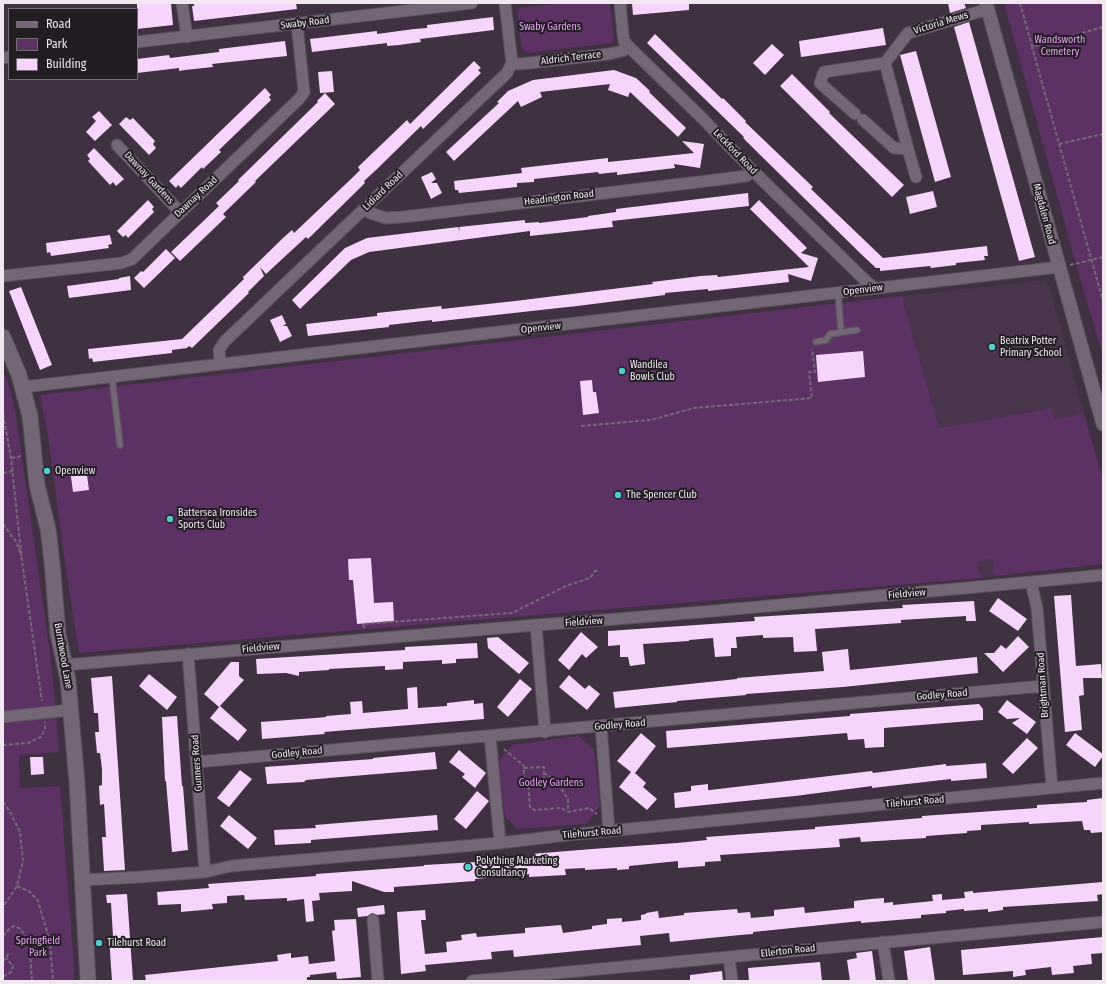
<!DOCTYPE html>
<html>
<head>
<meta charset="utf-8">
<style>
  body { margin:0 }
  #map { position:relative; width:1106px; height:984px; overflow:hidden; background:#3f3141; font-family:"Fira Sans Condensed",sans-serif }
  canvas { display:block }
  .frame { position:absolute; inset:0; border:4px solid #f0e7f1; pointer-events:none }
  .legend { position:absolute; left:8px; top:8px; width:130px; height:72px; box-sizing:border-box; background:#221c23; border:1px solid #746d75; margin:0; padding:5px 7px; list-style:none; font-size:12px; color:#f0e7f1 }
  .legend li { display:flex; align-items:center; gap:8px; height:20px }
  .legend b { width:20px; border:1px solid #746d75 }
</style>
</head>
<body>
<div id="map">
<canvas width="1106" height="984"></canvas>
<div class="frame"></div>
<ul class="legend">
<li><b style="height:5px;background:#746577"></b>Road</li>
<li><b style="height:11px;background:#5c3163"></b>Park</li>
<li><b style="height:11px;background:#f5d5fa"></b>Building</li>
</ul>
</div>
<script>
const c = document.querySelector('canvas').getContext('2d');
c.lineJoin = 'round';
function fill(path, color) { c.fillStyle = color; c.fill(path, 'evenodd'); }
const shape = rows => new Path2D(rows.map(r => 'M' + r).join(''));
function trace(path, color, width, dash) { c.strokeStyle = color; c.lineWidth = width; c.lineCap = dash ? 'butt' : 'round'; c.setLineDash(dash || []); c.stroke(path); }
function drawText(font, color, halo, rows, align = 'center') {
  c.font = font + ' "Fira Sans Condensed",sans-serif'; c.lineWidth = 4; c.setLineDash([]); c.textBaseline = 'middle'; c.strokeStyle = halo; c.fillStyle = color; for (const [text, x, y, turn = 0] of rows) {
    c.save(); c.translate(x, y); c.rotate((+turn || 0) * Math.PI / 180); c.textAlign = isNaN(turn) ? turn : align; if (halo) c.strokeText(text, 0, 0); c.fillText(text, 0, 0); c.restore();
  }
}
const built = shape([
  [1047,280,1084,413,1055,419,1052,408,939,428,902,296],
  [992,559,995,576,981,578,977,562]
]);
const green = shape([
  [560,3,610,3,614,39,610,43,527,53,522,50,517,12,520,8],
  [1004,3,1103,3,1103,357,1076,264],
  [902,296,939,428,1052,408,1055,419,1084,413,1103,480,1103,564,995,576,992,559,977,562,981,578,79,653,64,556,48,436,40,395],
  [3,371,10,389,15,410,27,492,51,660,59,752,19,755,20,788,60,786,75,981,3,981],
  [578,736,594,749,600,806,586,824,518,829,505,817,499,760,512,745]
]);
const building = shape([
  [137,3,171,3,173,25,137,29],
  [194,3,296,3,297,9,194,21,192,6,194,6],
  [632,3,689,3,689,10,633,15],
  [948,3,964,3,966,8,950,13],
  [493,17,494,30,420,39,421,42,399,45,387,46,387,43,312,52,310,39,377,31,377,34,414,29,427,28,427,25],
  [969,22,1035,257,1019,261,954,27],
  [883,28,886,45,801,57,799,41],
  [655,34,722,99,723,98,746,121,745,122,813,187,811,189,883,258,987,246,988,256,984,256,985,260,956,263,956,265,931,268,930,266,880,271,880,268,876,268,861,254,745,140,743,137,744,137,647,43],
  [285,41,287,56,212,64,213,67,185,70,179,71,179,68,137,73,137,59,169,55,170,58,219,52,219,49],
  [772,44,784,55,765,75,753,63],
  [916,51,951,177,935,182,900,55],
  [474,61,481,68,478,70,481,73,423,129,421,126,376,170,364,181,365,183,308,239,306,237,266,274,260,267,264,276,248,292,249,293,192,348,189,346,187,348,172,350,172,353,93,362,92,358,89,359,88,349,182,339,244,279,243,277,283,238,292,230,294,233,351,179,360,170,358,167,407,120,410,124],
  [614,70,636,78,650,91,649,92,686,128,678,137,630,92,628,97,608,90,610,84,540,92,542,97,521,107,518,101,454,161,446,152,499,103,497,102,508,91,533,80],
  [332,71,334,92,320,93,318,72],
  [792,74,830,112,829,113,904,185,892,197,780,86],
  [265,88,271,95,269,97,271,100,219,150,221,152,203,169,202,167,181,188,178,185,176,188,169,181],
  [325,93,335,104,255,181,256,182,223,214,226,217,180,261,171,252,219,206,216,203,239,181,238,180,318,102,317,101],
  [99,111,112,125,95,141,86,132,96,121,92,117],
  [126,117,130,120,133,118,155,141,153,144,156,148,149,155,119,124],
  [682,141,704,144,700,168,674,164,675,168,617,175,617,172,599,174,598,172,534,179,534,182,517,183,517,187,459,193,458,190,455,190,454,181,522,173,521,168,608,158,608,162,694,153],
  [94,148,124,179,116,186,113,182,110,185,88,161,90,159,87,155],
  [432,172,436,179,431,183,437,183,442,193,431,199,421,177],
  [933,191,937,207,910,214,906,197],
  [748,193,749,206,612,221,613,227,603,228,530,236,530,231,369,252,351,260,300,309,292,300,345,248,367,238,458,227,460,231,459,227,525,220,525,223,539,222,539,223,588,217,588,216,616,212,616,209],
  [148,200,154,207,152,209,154,212,128,238,126,235,123,237,117,231],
  [759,200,807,248,801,253,818,258,811,281,788,274,789,282,708,291,708,289,697,290,665,293,665,295,577,306,432,322,432,320,389,325,389,327,308,336,306,324,377,316,377,313,441,306,442,309,515,301,653,284,652,282,701,276,717,275,718,277,809,267,750,209],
  [110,235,112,244,108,245,109,248,51,256,50,252,47,253,46,243],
  [166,249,175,258,144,288,134,278,141,271,143,272],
  [130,276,131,290,69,298,67,286,119,279,119,278],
  [21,287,52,365,40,370,9,291],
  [282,315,286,324,283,326,287,326,292,336,280,342,270,320],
  [863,351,865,377,818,382,816,355],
  [592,380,593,392,596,392,599,413,583,415,580,381],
  [86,467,89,490,73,492,70,469],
  [371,558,374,603,393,602,394,621,357,624,353,580,349,580,348,559],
  [1071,595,1076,666,1101,664,1102,678,1083,678,1084,695,1079,696,1082,730,1065,732,1054,596],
  [998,598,1027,619,1018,631,989,611],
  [974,601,976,621,966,621,966,616,901,620,901,623,815,629,817,651,794,652,793,637,763,638,763,635,736,637,737,648,731,648,731,656,715,657,713,638,689,640,689,641,643,644,645,664,630,666,628,657,620,657,620,645,608,646,608,631,755,621,754,617,903,608,902,605],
  [581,632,598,647,586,658,582,654,569,670,558,660],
  [1018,636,1029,647,1003,672,984,653,994,653,1001,645,1006,649],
  [498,637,529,663,519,674,488,648,487,638],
  [477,643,478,658,456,659,456,663,442,664,442,660,403,662,403,669,385,670,385,666,329,669,329,670,299,672,299,676,286,673,257,674,256,659,405,650,405,647],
  [848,649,850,670,977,657,978,673,843,687,746,694,746,695,677,701,677,702,615,708,613,692,737,679,737,678,824,671,822,652],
  [231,662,239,662,239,676,244,680,219,707,204,694],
  [149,674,177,697,167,710,139,686],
  [569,675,585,689,589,685,600,694,587,710,559,687],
  [112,676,125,870,104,871,102,837,106,837,105,820,104,804,100,805,99,786,102,785,102,769,100,753,97,753,95,732,99,732,98,713,94,713,91,678],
  [520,679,532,689,508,717,497,707],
  [417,687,418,708,447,706,447,703,474,700,474,704,483,703,484,719,324,732,325,734,262,739,261,722,315,718,326,717,326,716,351,714,350,702,362,701,363,713,408,709,407,688],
  [1007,700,1036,722,1027,734,1012,723,1020,718,1007,719,998,712],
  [979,704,983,709,983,720,884,728,884,747,865,748,864,739,848,740,847,733,667,748,666,731,824,718,850,716,850,714],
  [220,706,247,730,238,741,210,718],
  [177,716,182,786,183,786,188,850,172,852,166,781,165,781,162,717],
  [641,733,656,746,635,773,646,783,643,787,657,799,647,810,619,787,631,772,617,761],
  [1075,733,1103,754,1103,756,1095,767,1066,745],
  [1027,738,1038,748,1013,774,1002,764],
  [459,750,486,773,475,788,462,777,465,774,449,762],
  [435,752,437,769,329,778,306,780,304,782,267,784,265,767,373,759,373,758],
  [30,757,43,757,44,774,31,775],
  [986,763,987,778,951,781,951,779,872,788,872,786,795,796,675,808,674,793,691,791,691,786,708,784,708,790,710,790,872,771,873,773,946,764,946,766],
  [240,770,252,779,229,807,217,798],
  [477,791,489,801,466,829,454,819],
  [1103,798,1103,832,1091,833,1090,830,1084,830,1082,821,1029,824,1029,822,981,825,981,830,967,831,967,833,926,836,926,838,861,842,860,837,839,839,840,847,720,855,721,861,705,862,705,866,678,868,678,861,629,866,629,869,617,870,617,868,585,870,585,868,565,869,566,875,529,877,529,874,520,875,520,870,507,876,475,879,475,881,394,887,394,892,384,892,352,881,352,891,319,893,320,900,312,901,314,921,306,922,304,899,287,901,287,898,245,900,244,895,227,896,227,903,212,904,213,909,181,912,181,904,158,905,157,892,209,888,208,884,316,876,316,874,424,866,424,865,477,862,477,860,531,856,531,854,592,849,677,843,707,840,706,837,815,829,815,827,922,818,922,816,1037,808,1037,805,1087,802,1087,800],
  [229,815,257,838,248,849,220,826],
  [437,815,438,830,311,840,311,843,275,845,274,830,316,828,315,825],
  [1103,882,1103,894,1097,895,1098,901,1003,907,1003,910,988,912,988,909,964,911,964,909,946,911,946,913,921,915,921,918,861,923,861,921,753,932,753,934,740,935,670,942,669,933,640,936,641,945,514,957,513,950,491,952,492,959,425,965,426,971,401,974,397,912,425,910,426,920,421,920,425,954,447,952,446,942,462,940,461,935,476,933,477,937,525,933,525,928,561,925,563,933,585,930,592,929,592,926,607,924,607,919,622,918,622,922,641,920,641,915,646,914,646,913,658,911,659,918,684,915,684,913,737,909,738,913,750,912,751,918,774,916,774,910,804,907,805,913,854,908,854,901,871,899,884,898,884,903,893,902,893,905,933,901,932,895,942,894,942,900,965,898,964,892,973,891,973,893],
  [127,894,133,981,112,981,109,937,113,936,112,920,111,903,107,903,106,895],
  [384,905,385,914,377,915,372,913,368,916,358,917,357,908],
  [356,919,361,977,337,979,336,972,310,975,310,977,307,977,307,980,298,981,146,981,145,975,278,961,277,955,291,953,291,958,308,956,309,964,335,961,332,931,335,930,334,920],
  [1103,937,1103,953,1091,954,1092,964,1073,966,1074,973,1052,975,1051,967,1025,970,1026,975,1013,977,1013,971,963,975,961,950],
  [930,947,935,981,908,981,904,951],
  [872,951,876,981,850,981,847,960,857,958,856,953],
  [820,962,822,981,749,981,748,968],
  [722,971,723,981,690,981,690,975]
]);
const path = shape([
  [1020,3,1032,46],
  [1103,27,1032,47,1103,301],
  [1059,144,1103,134],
  [1070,265,1103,257],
  [3,414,11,458,22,561,42,701],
  [581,426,651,420,694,408,812,398,809,372,815,372,812,349],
  [11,458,22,456],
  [3,473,13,471],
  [3,524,17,543,21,556],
  [364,628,363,624,512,613,566,586,590,578,595,571,599,571],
  [3,745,28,743,41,737,45,729,45,722],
  [504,749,524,766,524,778,528,782,530,807,534,810,561,808,568,812,589,808,597,814],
  [524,768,544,767,544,782,528,783],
  [544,773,554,779,561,788,568,799,568,812],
  [3,802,10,812,20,832,23,860,17,886,3,907],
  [17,886,30,892,38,901,50,942,53,981],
  [3,936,10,928,14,926,21,929,26,938,30,954,32,981],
  [3,962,9,953],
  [3,976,7,975,11,972,13,966,6,958]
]);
const service = shape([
  [838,293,841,331],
  [816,342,826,340,830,334,857,330],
  [112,377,120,445]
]);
const minor = shape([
  [182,3,187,37],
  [620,3,623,35,624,41,629,47,703,119,753,171,866,281,871,285,871,289],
  [137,42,472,3],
  [3,58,9,57],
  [512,63,520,64,609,54,622,51,629,47],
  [855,114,820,83,824,72,885,63],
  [863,120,894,148,908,149,885,63,908,33,988,9],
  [117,145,180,212],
  [908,149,916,177],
  [365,208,370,213,386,218,403,217,707,181,746,176,753,171],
  [3,276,122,263,132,259,299,99,304,92,297,24],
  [220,363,219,350,225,341,507,73,512,63,505,3],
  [23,387,1059,267],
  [1031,582,1037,608,1052,788],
  [536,625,545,732],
  [188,654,205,872],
  [65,665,536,625,604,620,713,611,1031,582,1103,575],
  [3,717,71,710],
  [601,726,609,831],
  [490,736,500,843],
  [197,762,1043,686],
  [82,880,140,877,205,872,231,866,500,843,567,835,1103,783],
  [373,920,378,981],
  [883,942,889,981],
  [729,957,732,981],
  [472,981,1103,922]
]);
const tertiary = shape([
  [986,3,1103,424]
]);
const secondary = shape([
  [3,337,19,375,30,416,37,485,48,529,52,562,58,634,68,680,77,783,88,981]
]);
const markers = [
  [992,347,4,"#53cdcb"],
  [622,371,4,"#53cdcb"],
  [47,471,4,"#53cdcb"],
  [618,495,4,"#53cdcb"],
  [170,519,4,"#53cdcb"],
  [468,867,4,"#53cdcb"],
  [99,943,4,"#53cdcb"]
];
const streetNames = [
  ["Swaby Road",305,23,-7],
  ["Victoria Mews",941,23,-17],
  ["Aldrich Terrace",571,58,-7],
  ["Leckford Road",735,152,46],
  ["Dawnay Gardens",149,178,47],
  ["Lidiard Road",383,191,-44],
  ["Dawnay Road",196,197,-43],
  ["Headington Road",559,198,-7],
  ["Magdalen Road",1044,214,75],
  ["Openview",863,290,-7],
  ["Openview",541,328,-6],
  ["Fieldview",907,594,-5],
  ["Fieldview",584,622,-4],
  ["Fieldview",261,648,-5],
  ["Burntwood Lane",63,656,80],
  ["Brightman Road",1043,685,-94],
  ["Godley Road",942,695,-5],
  ["Godley Road",620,725,-5],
  ["Godley Road",297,753,-6],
  ["Gunners Road",197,763,-94],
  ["Tilehurst Road",915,802,-5],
  ["Tilehurst Road",592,833,-5],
  ["Ellerton Road",788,951,-6]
];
const parkNames = [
  ["Swaby Gardens",550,27],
  ["Wandsworth",1060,40],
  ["Cemetery",1060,52],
  ["Godley Gardens",551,783],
  ["Springfield",38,941],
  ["Park",38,953]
];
const poiNames = [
  ["Beatrix Potter",1000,341],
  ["Primary School",1000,353],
  ["Wandilea",630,365],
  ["Bowls Club",630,377],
  ["Openview",55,471],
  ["The Spencer Club",626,495],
  ["Battersea Ironsides",178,513],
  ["Sports Club",178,525],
  ["Polything Marketing",476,861],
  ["Consultancy",476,873],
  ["Tilehurst Road",107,943]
];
fill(built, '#49364c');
fill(green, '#5c3163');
fill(building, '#f5d5fa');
trace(service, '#5a4f5c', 8);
trace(minor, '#5a4f5c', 13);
trace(tertiary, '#5a4f5c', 15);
trace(secondary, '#5a4f5c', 17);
trace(path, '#776a78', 2, [4, 2]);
trace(service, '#746577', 5.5);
trace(minor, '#746577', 11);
trace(tertiary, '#746577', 13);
trace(secondary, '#746577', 15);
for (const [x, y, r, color] of markers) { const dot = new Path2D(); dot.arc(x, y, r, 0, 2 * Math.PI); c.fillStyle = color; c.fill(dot); trace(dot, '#221c23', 1.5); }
drawText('10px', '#f0e7f1', '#221c23', streetNames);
drawText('10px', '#e9a5f4', '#221c23', parkNames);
drawText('10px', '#f0e7f1', '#221c23', poiNames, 'left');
</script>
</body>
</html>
